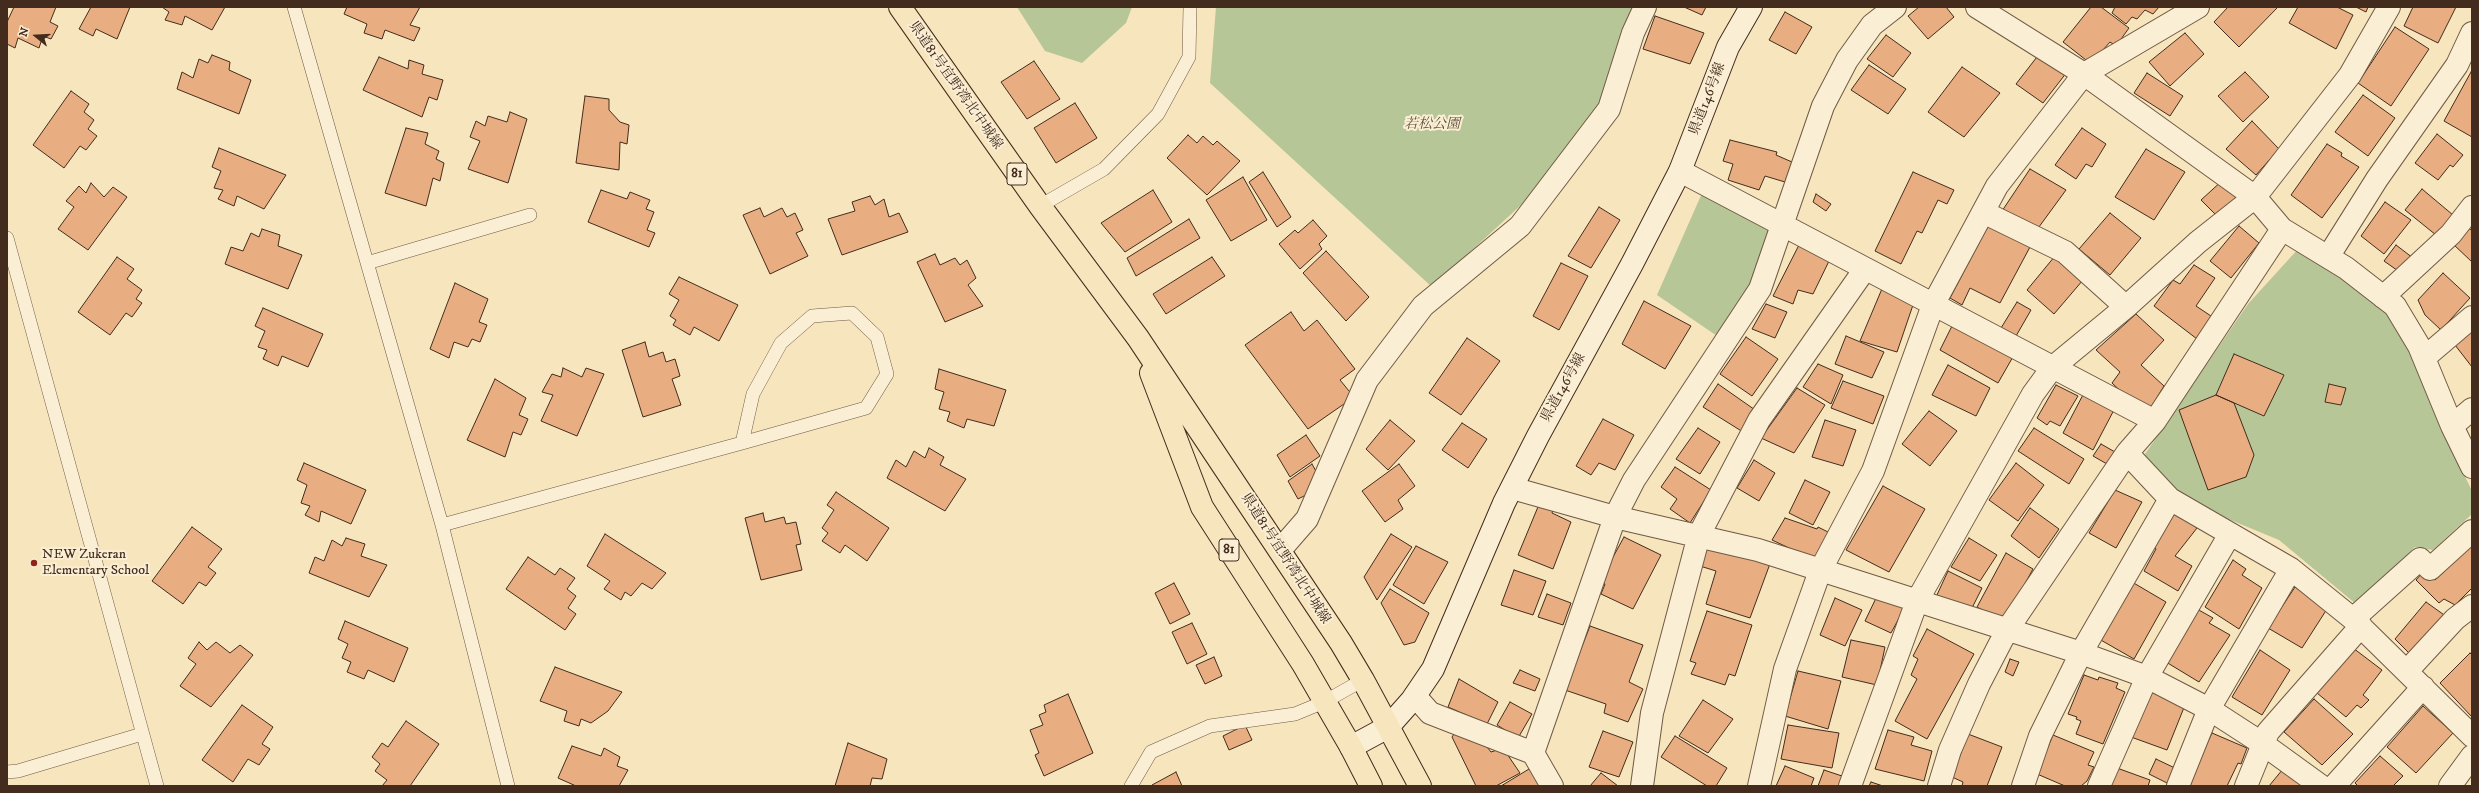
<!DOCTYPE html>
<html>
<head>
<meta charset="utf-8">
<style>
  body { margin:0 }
  #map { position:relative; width:2479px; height:793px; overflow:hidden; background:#f7e5bd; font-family:"IM FELL DW Pica",serif }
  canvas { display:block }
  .frame { position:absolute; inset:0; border:8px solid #432c1d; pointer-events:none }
  .north { position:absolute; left:16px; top:16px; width:40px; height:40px; -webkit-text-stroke:3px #faeed4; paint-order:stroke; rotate:288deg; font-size:11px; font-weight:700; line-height:16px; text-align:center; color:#432c1d }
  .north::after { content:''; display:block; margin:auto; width:14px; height:18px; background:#432c1d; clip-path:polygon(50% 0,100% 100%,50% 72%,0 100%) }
</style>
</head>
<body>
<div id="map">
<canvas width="2479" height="793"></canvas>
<div class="frame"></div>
<div class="north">N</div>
</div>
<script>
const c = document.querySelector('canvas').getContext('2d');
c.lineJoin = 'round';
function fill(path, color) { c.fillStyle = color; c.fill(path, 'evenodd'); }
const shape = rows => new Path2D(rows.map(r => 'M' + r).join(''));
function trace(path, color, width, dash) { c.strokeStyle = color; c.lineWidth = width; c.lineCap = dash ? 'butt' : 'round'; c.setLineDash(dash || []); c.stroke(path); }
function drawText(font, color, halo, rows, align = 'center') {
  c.font = font + ' "IM FELL DW Pica","Noto Serif JP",serif'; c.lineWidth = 4; c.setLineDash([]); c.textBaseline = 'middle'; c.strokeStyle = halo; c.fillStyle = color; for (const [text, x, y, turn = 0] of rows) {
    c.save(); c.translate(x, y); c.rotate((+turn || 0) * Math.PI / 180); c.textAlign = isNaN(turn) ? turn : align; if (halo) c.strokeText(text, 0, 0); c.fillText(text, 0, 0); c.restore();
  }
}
const green = shape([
  [1017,7,1132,7,1126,23,1082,63,1045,51],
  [1216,7,1637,7,1600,113,1521,205,1432,287,1210,83],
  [1703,191,1776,227,1755,287,1720,338,1657,295],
  [2299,248,2387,310,2411,344,2455,456,2472,491,2472,514,2433,550,2415,547,2356,604,2279,540,2192,504,2143,457,2248,304]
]);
const building = shape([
  [14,7,56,7,50,22,58,26,51,39,43,36,39,48,18,38,15,48,7,44,7,22,14,7],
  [91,7,130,7,117,39,96,29,93,36,79,29,91,7],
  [162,7,225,7,212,30,185,16,182,25,165,20,169,12,162,7],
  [347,7,420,7,410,25,420,28,414,41,385,30,382,39,364,33,367,24,344,14,347,7],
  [1684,7,1706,7,1702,15,1684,7],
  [1919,7,1946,7,1954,17,1928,39,1908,16,1919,7],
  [2091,7,2101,7,2129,28,2116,46,2110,42,2095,59,2086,60,2063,42,2091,7],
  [2115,7,2159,7,2153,14,2145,10,2137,19,2132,17,2126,24,2112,13,2115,7],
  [2228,7,2276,7,2277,8,2239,47,2214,22,2228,7],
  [2298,7,2337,7,2353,15,2336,49,2289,23,2298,7],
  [2356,7,2368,7,2366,12,2356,7],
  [2413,7,2456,7,2438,43,2404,26,2413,7],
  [1785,12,1812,27,1796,54,1769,40,1785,12],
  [1655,16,1704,33,1690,64,1643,49,1655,16],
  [2395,27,2429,49,2391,106,2358,83,2395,27],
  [2185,33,2204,54,2170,86,2149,62,2185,33],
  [1886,35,1911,53,1893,77,1867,59,1886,35],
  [2040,53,2067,72,2043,103,2016,84,2040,53],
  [212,55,230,62,229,70,251,80,239,114,177,89,182,72,193,78,199,59,208,63,212,55],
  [379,57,408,69,409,60,424,65,422,74,443,80,437,100,429,97,422,117,363,90,379,57],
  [1034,61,1060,99,1027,119,1001,82,1034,61],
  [1869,65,1906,89,1888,114,1851,90,1869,65],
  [1962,67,2000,93,1964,137,1928,112,1962,67],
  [2245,72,2269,97,2243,122,2218,96,2245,72],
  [2471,72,2472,73,2472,137,2444,121,2471,72],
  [2147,73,2183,96,2170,116,2134,93,2147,73],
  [71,91,89,104,84,112,94,120,88,129,97,136,86,150,80,146,64,168,33,145,71,91],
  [2363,95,2395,118,2368,156,2335,132,2363,95],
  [585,96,609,99,609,110,620,122,629,125,627,144,620,142,619,170,576,163,585,96],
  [1075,103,1097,138,1056,163,1034,128,1075,103],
  [510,112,527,119,508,183,468,169,480,141,470,137,476,121,485,126,488,116,507,122,510,112],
  [2252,121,2279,149,2256,175,2226,149,2252,121],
  [406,128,428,133,425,144,439,151,436,159,444,163,440,181,433,178,426,206,385,193,406,128],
  [2082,128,2106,144,2092,167,2086,164,2076,179,2055,165,2082,128],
  [2437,134,2463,155,2453,167,2450,165,2438,180,2415,163,2437,134],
  [1188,135,1197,143,1203,136,1213,145,1217,141,1240,161,1207,195,1167,158,1188,135],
  [1730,140,1777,152,1776,155,1792,162,1785,182,1765,176,1759,190,1728,180,1733,164,1723,161,1730,140],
  [2327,144,2342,153,2341,156,2359,167,2322,218,2291,195,2327,144],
  [219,148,286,175,264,209,237,196,234,206,218,199,223,190,214,188,221,171,212,167,219,148],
  [2146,149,2185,172,2154,220,2115,197,2146,149],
  [2030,169,2066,190,2036,231,2002,211,2030,169],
  [1263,172,1291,217,1277,227,1249,182,1263,172],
  [1913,172,1954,190,1947,204,1938,200,1922,233,1917,231,1901,264,1875,251,1913,172],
  [1243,177,1267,220,1231,241,1206,200,1243,177],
  [2224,179,2240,194,2216,215,2201,200,2224,179],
  [91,183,104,197,113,187,127,197,88,250,58,229,74,207,66,201,79,186,86,193,91,183],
  [2422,189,2453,215,2436,235,2405,210,2422,189],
  [601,190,627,199,630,192,650,200,646,209,654,212,647,230,655,233,649,247,588,222,601,190],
  [1153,190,1172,222,1125,252,1101,223,1153,190],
  [1816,194,1831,204,1826,211,1813,202,1816,194],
  [870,196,875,205,884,199,889,217,899,213,908,232,842,255,828,219,855,211,852,202,870,196],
  [2385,202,2411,220,2384,254,2361,236,2385,202],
  [1599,207,1620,220,1591,268,1568,256,1599,207],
  [760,208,764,217,782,208,787,217,795,213,803,230,796,233,808,256,770,274,743,215,760,208],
  [2110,213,2141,238,2110,275,2079,249,2110,213],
  [1189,219,1200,238,1136,276,1127,258,1189,219],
  [1313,220,1327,236,1319,244,1322,249,1300,269,1279,244,1295,230,1298,233,1313,220],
  [1988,226,2030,247,2000,303,1970,288,1962,305,1950,298,1988,226],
  [2239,226,2259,243,2231,278,2210,261,2239,226],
  [2469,228,2472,231,2472,262,2453,244,2469,228],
  [262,229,280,235,278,246,302,255,288,289,225,264,231,247,243,251,251,233,259,237,262,229],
  [1799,245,1830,259,1813,294,1798,290,1793,304,1773,296,1799,245],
  [2396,245,2413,258,2401,273,2384,261,2396,245],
  [1326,251,1369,297,1346,321,1303,273,1326,251],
  [935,254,940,265,955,258,960,265,967,260,976,278,968,285,983,306,945,322,917,262,935,254],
  [2055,256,2083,280,2054,314,2027,290,2055,256],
  [117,257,134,269,127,279,142,290,136,299,142,303,132,317,126,313,110,335,78,312,117,257],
  [1212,257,1225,276,1166,314,1153,294,1212,257],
  [1561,263,1588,276,1559,330,1533,316,1561,263],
  [2194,265,2215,278,2196,306,2211,316,2197,339,2154,306,2173,280,2180,284,2194,265],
  [2443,273,2470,298,2441,330,2425,315,2418,300,2443,273],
  [679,277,738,305,719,341,694,327,690,335,673,325,676,320,670,316,679,300,669,294,679,277],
  [455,283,488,299,479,322,487,325,480,342,472,339,468,347,454,342,449,358,430,349,455,283],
  [1884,284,1914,302,1897,352,1860,341,1884,284],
  [1644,301,1691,326,1665,369,1622,344,1644,301],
  [2017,302,2031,310,2016,336,2001,328,2017,302],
  [1766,304,1787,312,1775,338,1752,329,1766,304],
  [263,308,323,334,308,367,282,356,278,366,263,359,267,350,258,347,265,331,255,326,263,308],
  [1291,312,1304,331,1317,320,1355,369,1340,380,1354,397,1308,429,1245,345,1291,312],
  [2136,314,2164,340,2141,365,2164,386,2150,409,2131,401,2112,383,2120,372,2096,350,2136,314],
  [1953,324,2014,355,1998,383,1940,350,1953,324],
  [2472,331,2472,367,2455,345,2472,331],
  [1846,336,1884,352,1872,378,1835,364,1846,336],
  [1746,337,1778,359,1752,396,1720,374,1746,337],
  [1467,338,1500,361,1461,415,1429,393,1467,338],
  [645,342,649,357,663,352,666,362,675,359,680,376,672,379,681,405,643,417,622,350,645,342],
  [2234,354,2284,375,2264,416,2216,395,2234,354],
  [1818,364,1843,375,1831,404,1803,387,1818,364],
  [1948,365,1990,388,1976,416,1932,395,1948,365],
  [563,368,582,377,586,368,604,374,577,436,541,421,553,395,542,392,552,374,561,377,563,368],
  [939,369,1006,390,994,426,967,419,964,428,947,421,950,412,939,409,944,392,935,389,939,369],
  [495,379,526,398,519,415,528,419,521,435,513,432,505,457,467,440,495,379],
  [1843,381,1884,396,1873,424,1831,408,1843,381],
  [1718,384,1758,412,1743,432,1703,407,1718,384],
  [2329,384,2346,388,2341,405,2325,402,2329,384],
  [2056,385,2078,396,2060,426,2050,421,2047,425,2037,418,2056,385],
  [1797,388,1825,405,1794,453,1761,438,1797,388],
  [2085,391,2115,408,2093,450,2063,433,2085,391],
  [2216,395,2234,403,2254,455,2246,477,2208,490,2179,410,2216,395],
  [1929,411,1957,431,1930,466,1902,444,1929,411],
  [1603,419,1634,435,1615,470,1599,463,1591,475,1576,466,1603,419],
  [1390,420,1415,441,1388,470,1366,449,1390,420],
  [1825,420,1856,430,1843,466,1812,457,1825,420],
  [1462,423,1487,439,1468,468,1442,450,1462,423],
  [1698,428,1720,442,1700,474,1676,459,1698,428],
  [2034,428,2084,459,2069,484,2018,451,2034,428],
  [1306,435,1320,456,1290,477,1277,455,1306,435],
  [2101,444,2115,452,2107,464,2093,456,2101,444],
  [929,448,944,457,940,465,966,479,945,511,887,478,896,460,906,467,914,451,925,458,929,448],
  [1754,460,1775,473,1759,501,1737,488,1754,460],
  [304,463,366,490,351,524,321,511,319,522,305,515,310,506,301,503,307,485,297,480,304,463],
  [2016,463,2044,485,2018,521,1989,500,2016,463],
  [1312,464,1317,473,1306,495,1298,499,1288,481,1312,464],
  [1399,464,1415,486,1398,500,1403,509,1385,522,1362,491,1399,464],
  [1675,467,1711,490,1690,523,1670,509,1677,499,1661,487,1675,467],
  [1805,480,1830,492,1813,525,1789,513,1805,480],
  [1883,486,1925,509,1889,572,1846,550,1883,486],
  [2115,490,2142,502,2116,548,2089,533,2115,490],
  [836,492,889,528,867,561,845,545,840,553,822,541,828,533,822,528,834,510,827,505,836,492],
  [1540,502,1554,507,1552,513,1571,522,1553,569,1518,555,1540,502],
  [2030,508,2059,529,2039,558,2011,536,2030,508],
  [2176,510,2197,528,2175,556,2192,566,2178,591,2144,571,2156,549,2150,542,2176,510],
  [763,513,765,522,784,517,786,524,796,522,801,544,796,545,802,570,761,580,745,518,763,513],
  [1785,518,1817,529,1818,527,1832,534,1817,561,1772,540,1785,518],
  [192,527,222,549,208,567,216,573,206,586,199,582,183,604,152,581,192,527],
  [605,534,666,573,652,589,642,583,631,596,625,592,621,600,604,589,610,581,587,566,605,534],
  [1391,534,1412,547,1377,600,1364,577,1391,534],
  [1624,537,1661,555,1633,609,1601,594,1605,584,1600,581,1624,537],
  [346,538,365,544,361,556,387,565,369,597,309,573,315,557,324,561,332,540,342,546,346,538],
  [1969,538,1997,555,1980,581,1951,567,1969,538],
  [1707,543,1771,561,1750,618,1706,604,1716,571,1700,566,1707,543],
  [2472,545,2472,588,2455,605,2444,599,2439,603,2416,580,2424,571,2435,580,2472,545],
  [1416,546,1448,562,1424,604,1393,585,1416,546],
  [2006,553,2033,569,2004,622,1977,607,2006,553],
  [528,557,555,575,560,568,575,578,567,589,576,596,568,608,576,614,565,630,506,589,528,557],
  [2233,560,2246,569,2242,575,2262,588,2239,629,2205,607,2233,560],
  [1514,570,1546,581,1533,615,1501,605,1514,570],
  [1948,571,1982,588,1970,612,1936,597,1948,571],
  [2132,582,2166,602,2134,659,2099,639,2132,582],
  [1174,583,1190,614,1170,624,1155,593,1174,583],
  [2295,587,2327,609,2302,648,2268,628,2295,587],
  [1390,589,1429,613,1415,642,1404,645,1381,603,1390,589],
  [1547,594,1571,603,1563,625,1538,617,1547,594],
  [1878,594,1905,607,1891,633,1865,621,1878,594],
  [1835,598,1862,610,1845,646,1820,635,1835,598],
  [2426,602,2447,617,2413,657,2395,639,2426,602],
  [2197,609,2213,618,2209,623,2230,635,2199,682,2166,662,2197,609],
  [1707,611,1752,625,1735,676,1729,674,1725,685,1691,674,1696,663,1690,661,1707,611],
  [345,621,408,648,394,682,368,670,364,679,347,672,351,662,342,658,348,644,338,639,345,621],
  [1192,623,1207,654,1187,664,1172,632,1192,623],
  [1590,626,1643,645,1629,682,1643,689,1628,722,1604,713,1606,704,1565,690,1590,626],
  [1927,629,1974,654,1927,739,1895,721,1917,679,1911,675,1918,659,1913,656,1927,629],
  [1851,640,1885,647,1877,685,1842,677,1851,640],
  [199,642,207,650,216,642,230,653,240,645,253,655,211,707,180,686,196,664,188,658,199,642],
  [2353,648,2382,670,2363,695,2369,700,2361,708,2357,705,2346,717,2317,693,2353,648],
  [2260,650,2290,670,2262,715,2232,697,2260,650],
  [2470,653,2472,655,2472,717,2440,683,2470,653],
  [1214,657,1222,676,1205,684,1196,665,1214,657],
  [2010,659,2019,662,2013,676,2005,672,2010,659],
  [555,667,622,692,608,711,591,723,581,719,579,726,564,721,567,711,540,701,555,667],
  [1520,670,1540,679,1535,691,1513,683,1520,670],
  [1798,671,1841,681,1828,729,1785,716,1798,671],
  [2084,675,2098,680,2099,677,2118,683,2116,688,2125,692,2103,744,2076,734,2081,721,2076,719,2077,717,2068,714,2084,675],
  [1459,679,1498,702,1487,724,1448,707,1459,679],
  [2151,687,2187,700,2167,750,2131,737,2151,687],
  [1068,694,1093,753,1044,776,1035,755,1039,753,1030,730,1043,725,1039,715,1046,712,1044,705,1068,694],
  [2314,699,2353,734,2322,765,2284,732,2314,699],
  [1703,700,1733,719,1708,753,1679,736,1703,700],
  [1510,702,1532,714,1518,738,1497,725,1510,702],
  [242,705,273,727,262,744,270,749,259,765,248,759,233,782,202,760,242,705],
  [2423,706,2453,733,2416,773,2387,747,2423,706],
  [406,721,439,744,410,786,382,786,387,780,375,771,380,764,372,757,382,743,388,747,406,721],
  [1245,725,1252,740,1229,750,1223,736,1245,725],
  [1788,725,1839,733,1832,768,1781,759,1788,725],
  [1888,730,1914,737,1911,745,1932,751,1924,781,1875,769,1888,730],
  [1456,731,1478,736,1491,752,1503,748,1520,773,1496,786,1476,786,1452,737,1456,731],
  [1603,731,1633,742,1619,777,1589,767,1603,731],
  [2212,733,2247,748,2241,764,2238,763,2227,786,2187,786,2212,733],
  [1968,734,2002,747,1987,786,1962,786,1963,782,1952,777,1968,734],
  [2053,735,2094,752,2088,765,2094,767,2087,781,2081,786,2065,786,2037,774,2053,735],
  [1675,736,1727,768,1716,786,1707,786,1661,757,1675,736],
  [848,743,887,759,882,779,872,778,870,786,835,786,848,743],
  [572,746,601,756,604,748,620,757,617,766,628,770,619,786,576,786,558,778,572,746],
  [2380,756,2403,776,2393,786,2358,786,2355,783,2380,756],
  [2156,759,2179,770,2171,785,2149,774,2156,759],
  [1534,766,1546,786,1501,786,1534,766],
  [1785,766,1814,778,1811,786,1776,786,1785,766],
  [2117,768,2150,780,2148,786,2111,786,2117,768],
  [2283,769,2306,786,2269,786,2283,769],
  [1824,770,1845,777,1841,786,1818,786,1824,770],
  [1176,772,1182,786,1152,786,1152,785,1176,772],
  [1601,773,1618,786,1590,786,1601,773],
  [1871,782,1883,786,1869,786,1871,782]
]);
const lane = shape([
  [294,7,442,525,508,786],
  [1040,206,1104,169,1158,114,1189,57,1190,7],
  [7,238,157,786],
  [367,263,530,215],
  [852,313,877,337,887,374,866,408,742,443,753,394,781,343,812,316,852,313],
  [442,525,742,443],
  [7,772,18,771,142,734],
  [1131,786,1151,752,1210,726,1295,714,1324,702,1363,680]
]);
const street = shape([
  [1977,7,2084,74,2255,197,2282,229,2346,268,2395,306,2419,346,2452,426,2472,467],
  [1680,171,2155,421],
  [1983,212,2065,252,2126,307],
  [2282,229,2155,421,2127,453,2170,499,2291,569,2353,619,2472,736],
  [2328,257,2377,179,2457,65,2472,33],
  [2383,297,2451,234,2472,207],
  [2424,358,2472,317],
  [2452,426,2472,409],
  [1512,488,1615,517,1758,550,2081,653,2147,677,2209,709,2263,744,2321,786],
  [1280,550,1307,519,1367,380,1423,306,1520,226,1609,109,1633,33,1645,7],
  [2353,619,2420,559,2430,569,2472,531],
  [2407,671,2455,619,2472,606],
  [1415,696,1430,713,1533,753,1552,786],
  [1533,753,1615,517,1634,480,1760,289,1823,106,1847,60,1872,25,1895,7],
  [1642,786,1652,713,1699,535,1759,420,1865,269],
  [1759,786,1785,669,1820,571,1873,471,1933,305,1997,186,2084,74,2198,7],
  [1850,786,1917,601,2033,394,2052,368,2126,307,2198,242,2255,197,2350,75,2389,7],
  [1939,786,1950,750,1979,684,2007,630,2127,453],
  [2023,786,2040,736,2081,653,2170,499],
  [2099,786,2147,677,2230,534],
  [2178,786,2209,709,2291,569],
  [2246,786,2268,732,2361,626],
  [2334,786,2423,687],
  [2450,786,2472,756]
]);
const secondary = shape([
  [1351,747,1388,727,1412,700,1433,669,1504,503,1538,436,1632,264,1680,171,1728,47,1751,7]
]);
const primary = shape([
  [900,7,1040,206,1138,338,1341,643,1363,680,1420,786],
  [1151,373,1202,507,1303,664,1351,747,1371,786]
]);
const markers = [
  [34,563,4,"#8f2418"]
];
const shields = [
  [1017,174,20],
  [1229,550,20]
];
const shieldNames = [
  ["81",1017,174],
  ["81",1229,550]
];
const streetNames = [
  ["県道81号宜野湾北中城線",955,86,55],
  ["県道146号線",1708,99,-69],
  ["県道146号線",1564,388,-61],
  ["県道81号宜野湾北中城線",1285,559,57]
];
const parkNames = [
  ["若松公園",1432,125]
];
const poiNames = [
  ["NEW Zukeran",42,555],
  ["Elementary School",42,571]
];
fill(green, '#b7c696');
fill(building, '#e8ae82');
trace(building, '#432c1d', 1);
trace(lane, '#705a45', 14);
trace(street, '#705a45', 24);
trace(secondary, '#432c1d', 24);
trace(primary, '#432c1d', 24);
trace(lane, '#faeed4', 13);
trace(street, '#faeed4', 22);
trace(secondary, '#faeed4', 22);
trace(primary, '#f7e5bd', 22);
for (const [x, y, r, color] of markers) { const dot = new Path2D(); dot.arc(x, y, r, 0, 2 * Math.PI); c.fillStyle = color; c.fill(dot); trace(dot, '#faeed4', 1.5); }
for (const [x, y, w] of shields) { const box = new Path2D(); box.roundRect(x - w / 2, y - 11, w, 22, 3); c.fillStyle = '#faeed4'; c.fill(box); trace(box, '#432c1d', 1); }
drawText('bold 13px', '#432c1d', null, shieldNames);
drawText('14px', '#432c1d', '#faeed4', streetNames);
drawText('italic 14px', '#60523b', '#faeed4', parkNames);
drawText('14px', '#432c1d', '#faeed4', poiNames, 'left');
</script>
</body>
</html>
